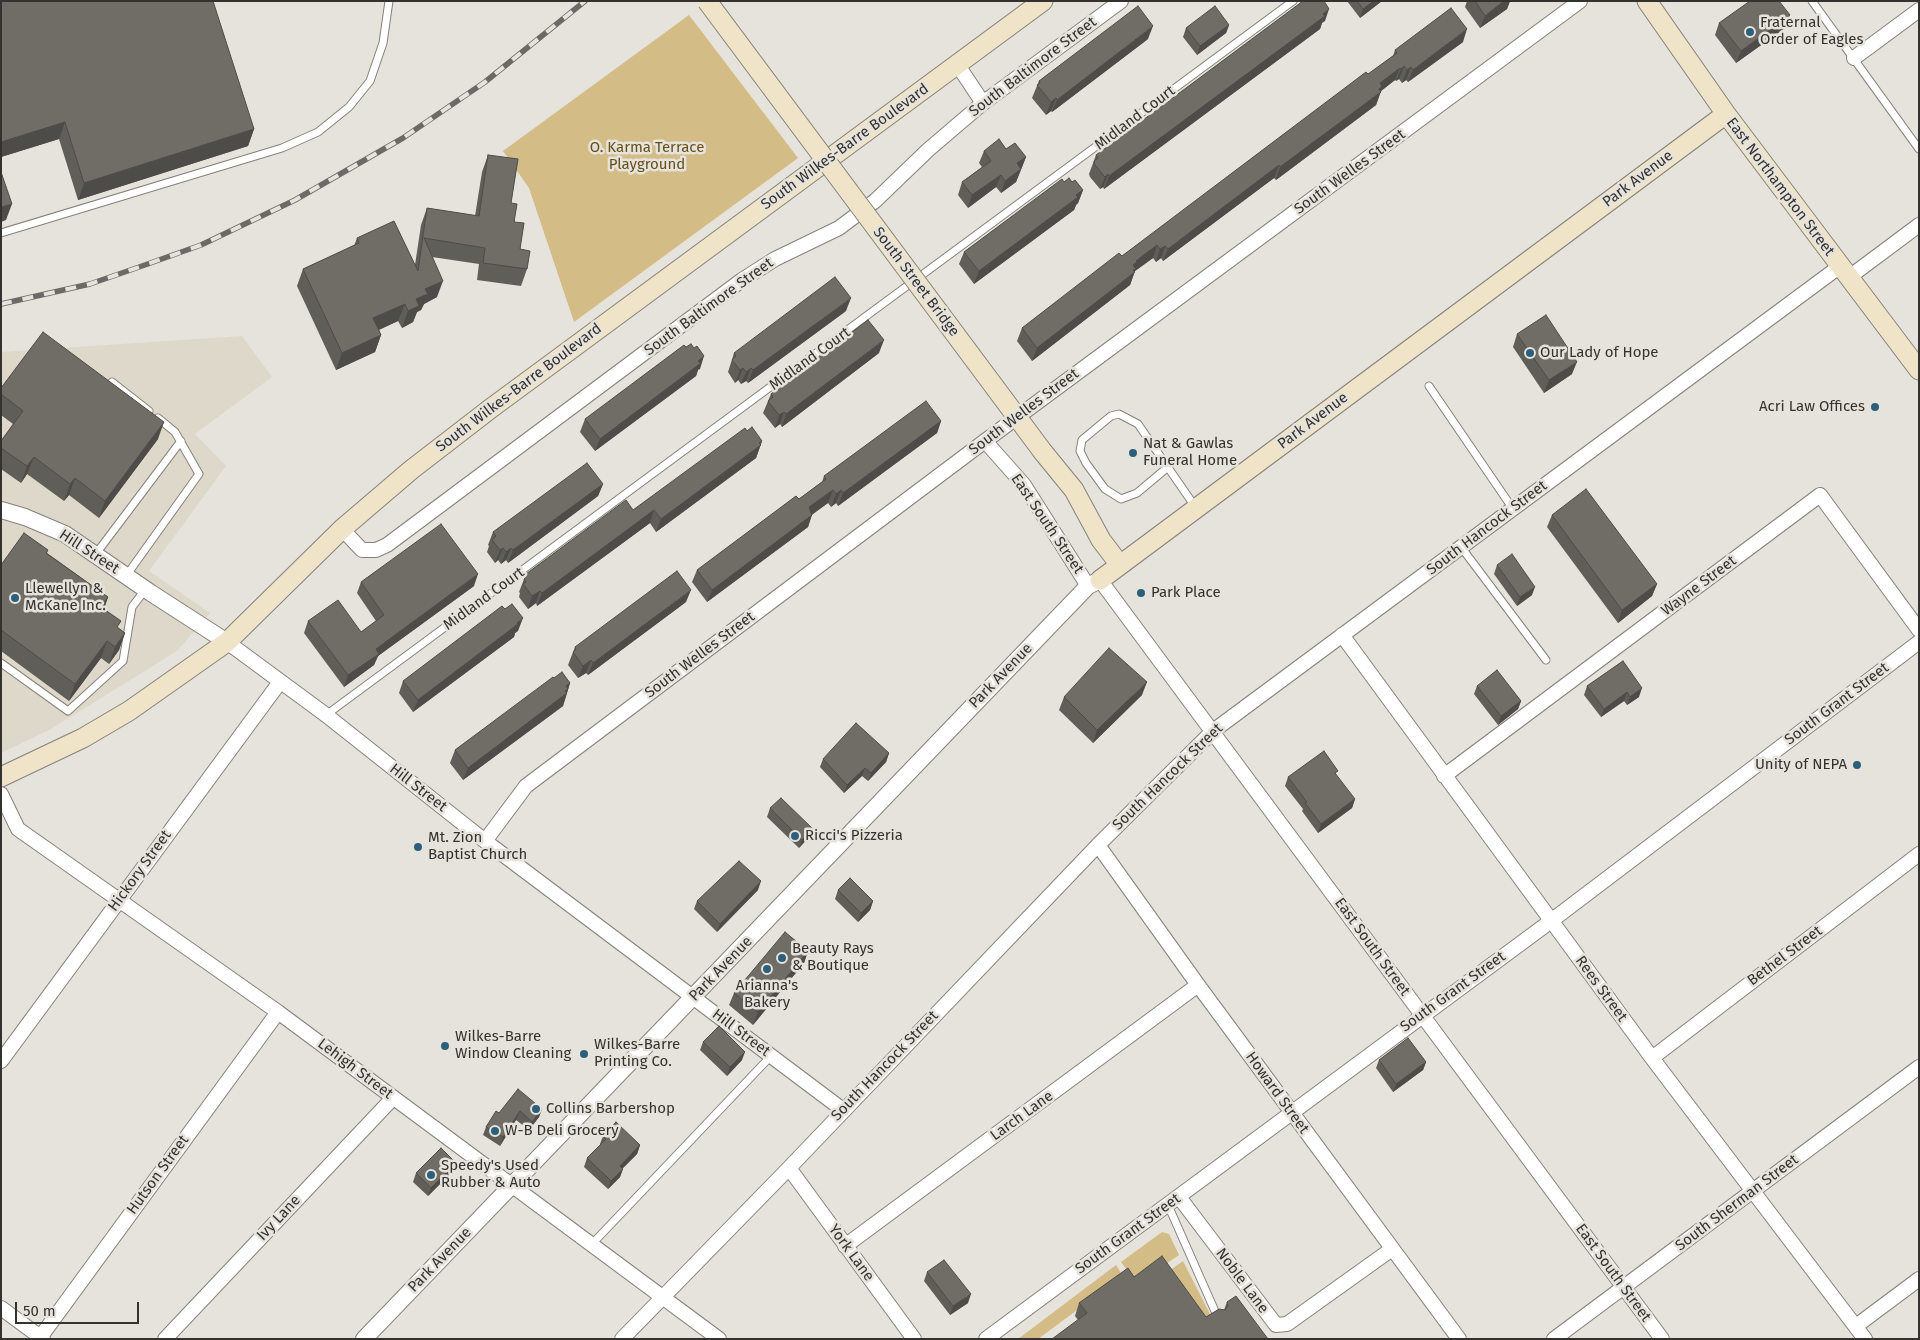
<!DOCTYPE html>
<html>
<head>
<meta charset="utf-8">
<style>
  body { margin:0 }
  #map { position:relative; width:1920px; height:1340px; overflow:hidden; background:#e6e3dc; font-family:"Fira Sans",sans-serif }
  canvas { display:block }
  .frame { position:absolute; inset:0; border:2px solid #33322f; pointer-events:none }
  .scale { position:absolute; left:15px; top:1302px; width:124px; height:22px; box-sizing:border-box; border:2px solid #33322f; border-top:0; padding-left:6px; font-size:15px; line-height:18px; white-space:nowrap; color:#33322f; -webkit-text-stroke:4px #e6e3dc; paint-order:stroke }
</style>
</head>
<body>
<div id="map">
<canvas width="1920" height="1340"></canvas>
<div class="frame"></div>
<div class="scale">50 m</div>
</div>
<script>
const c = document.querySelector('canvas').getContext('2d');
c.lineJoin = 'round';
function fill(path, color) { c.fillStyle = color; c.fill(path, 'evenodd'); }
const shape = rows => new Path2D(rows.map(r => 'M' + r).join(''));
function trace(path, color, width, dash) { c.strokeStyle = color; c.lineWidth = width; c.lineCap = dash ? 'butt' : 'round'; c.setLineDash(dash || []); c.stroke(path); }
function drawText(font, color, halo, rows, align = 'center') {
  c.font = font + ' "Fira Sans",sans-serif'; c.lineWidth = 5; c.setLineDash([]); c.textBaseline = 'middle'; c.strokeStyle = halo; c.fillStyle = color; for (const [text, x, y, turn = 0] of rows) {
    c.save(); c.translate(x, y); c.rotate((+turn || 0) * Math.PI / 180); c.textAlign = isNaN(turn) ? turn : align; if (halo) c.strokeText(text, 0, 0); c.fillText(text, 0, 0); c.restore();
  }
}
const built = shape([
  [242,336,272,377,195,434,226,466,149,571,210,613,177,651,51,729,1,753,1,352]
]);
const green = shape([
  [689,15,798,158,574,322,529,188,503,151],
  [1162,1232,1169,1234,1179,1255,1137,1284,1121,1262],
  [1183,1261,1214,1322,1202,1330,1162,1276],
  [1116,1265,1123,1276,1038,1339,1018,1339]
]);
const service = shape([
  [1812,1,1919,149],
  [1,233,282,148,318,132,349,107,370,81,383,43,389,1],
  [112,382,149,411],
  [1429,386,1513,509],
  [1168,467,1137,493,1121,499,1105,489,1086,463,1080,451,1082,440,1111,416,1119,414,1138,424,1196,508],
  [1461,547,1546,660],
  [95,555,181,441],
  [126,576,199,474,175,432,158,418],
  [1,663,68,711,123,661,132,607,145,590],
  [326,715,1293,1],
  [1168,1205,1218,1318],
  [592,1244,771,1056]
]);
const minor = shape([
  [1854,58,1919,10],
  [957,64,983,103],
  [1848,278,1919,225],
  [985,441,1024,485,1088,586],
  [342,529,362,550,376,550,387,545,742,280,775,259,839,228,875,201,928,150,983,103,1121,1],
  [1100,580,1662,1339],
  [1342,635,1652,1058,1865,1339],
  [227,642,326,715,485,841,843,1110],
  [1444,776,1820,495,1919,630],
  [1,794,18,829,278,1012,719,1339],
  [485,841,526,786,985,441,1580,1],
  [1098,845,1198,985,1459,1339],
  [1652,1058,1919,854],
  [1,1061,280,682],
  [789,1168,914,1339],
  [1179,1197,1276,1325,1287,1324,1392,1249],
  [845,1246,1198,985],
  [1,1308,43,1339],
  [1856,1326,1919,1279],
  [39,1339,278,1012],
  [165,1339,393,1098],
  [622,1339,789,1168,1098,845,1213,731,1839,267],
  [986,1339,1551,921,1919,642],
  [1554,1339,1919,1067]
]);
const tertiary = shape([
  [1,510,25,517,65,534,151,593,227,642],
  [364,1339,1088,586,1100,580]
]);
const secondary = shape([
  [1647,1,1726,114,1919,370],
  [1043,452,1074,490,1101,540,1120,565],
  [1100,580,1726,114],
  [1,777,83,738,129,711,227,642,342,529,411,470,490,409,1043,1]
]);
const rail = shape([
  [1,304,90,284,142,266,201,245,295,200,403,138,485,82,585,1]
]);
const secondaryBridge = shape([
  [707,1,1043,452]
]);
const wall = shape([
  [1,1,254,129,248,146,78,200,59,139,1,157],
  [1347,1,1382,1,1360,18],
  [1467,1,1510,1,1507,9,1480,28,1465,7],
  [1325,21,1322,23,1320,29,1104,189,1103,187,1100,189,1090,177,1089,174,1096,155],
  [1719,23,1785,28,1736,63,1715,35],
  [1229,25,1226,33,1197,55,1183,37,1186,28],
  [1148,39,1052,112,1051,111,1046,115,1032,98,1039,81],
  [1463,42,1408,82,1406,80,1402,83,1399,79,1396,81,1395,80,1381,91,1376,105,1276,180,1274,178,1163,261,1161,258,1156,262,1153,258,1135,271,1130,285,1032,361,1017,341,1022,328,1122,256,1393,56,1395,50],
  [1006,149,1026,157,1016,182,1001,193,996,187,968,208,958,195,962,182,982,167,979,163,984,151],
  [488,155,511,203,520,249,527,269,521,286,477,280,479,264,432,257,437,297,424,304,421,310,417,312,413,322,402,328,398,321,379,330,381,335,375,352,336,370,297,286,303,269,354,246,357,238,415,265,421,225,427,208,475,216,482,172],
  [1064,182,1072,182,1083,190,1078,203,1076,205,1074,210,974,284,959,264,964,252],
  [846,311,748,383,746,381,741,384,738,380,735,383,728,372,734,353],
  [1517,334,1572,374,1544,393,1513,347],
  [879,353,782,427,780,424,775,428,763,413,771,394],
  [700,369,698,370,696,376,595,451,580,432,585,419],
  [1,388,158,439,99,518,69,495,64,501,27,474,21,483,1,469,1,441,13,424,1,415],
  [941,421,937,433,838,506,836,503,831,507,828,503,812,514,808,527,707,602,692,582,697,570,799,499,822,482,824,476],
  [747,431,762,441,756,458,656,532,650,523,537,606,536,603,528,609,519,597,520,593,519,592,526,574,633,510],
  [603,484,598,496,508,563,506,560,501,564,498,560,495,563,487,552,489,546,488,545,493,532],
  [1552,515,1657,584,1652,596,1618,623,1547,527],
  [48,550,47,553,108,597,104,609,118,629,125,633,119,650,109,664,101,658,69,701,1,651,1,565],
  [1497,565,1532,595,1517,606,1494,574],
  [361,582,474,586,378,656,374,665,344,687,304,633,308,621,361,632,376,621,357,593],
  [686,602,588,675,586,673,578,678,568,665,575,647],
  [518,631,515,633,514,637,413,712,399,693,403,681],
  [1623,661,1639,697,1627,705,1624,701,1601,717,1584,695,1587,686],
  [554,678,570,683,563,706,463,780,450,763,455,750],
  [1477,686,1521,701,1518,709,1498,725,1474,694],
  [1142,695,1093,743,1059,710,1064,697],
  [889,753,886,762,868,781,862,776,844,793,820,767,823,759],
  [1288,777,1355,799,1352,808,1318,833,1302,811,1303,809,1285,786],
  [770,808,809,837,799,848,767,817],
  [758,890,717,932,694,909,697,901],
  [838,890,873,901,870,910,858,922,835,899],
  [808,951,804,963,753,1025,729,1005,734,993],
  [703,1042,742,1060,727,1076,700,1050],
  [1379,1060,1426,1062,1423,1070,1393,1092,1376,1068],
  [542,1109,539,1117,529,1130,516,1120,500,1146,483,1135,486,1127,499,1113],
  [603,1136,640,1145,637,1154,623,1168,620,1177,608,1189,584,1167,587,1158,600,1145,600,1144],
  [453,1171,428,1196,413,1182,416,1173],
  [927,1272,968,1303,950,1315,924,1281],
  [1134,1277,1206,1317,1224,1310,1227,1302,1268,1339,1078,1320,1075,1316,1079,1303]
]);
const shadedWall = shape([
  [1374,1,1382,1,1360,18,1363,9],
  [1504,1,1510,1,1507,9,1480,28,1485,16],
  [1329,9,1325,21,1322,23,1320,29,1104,189,1109,176],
  [1790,15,1785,28,1736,63,1741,51],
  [1229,25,1226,33,1197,55,1200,46],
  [1153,26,1148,39,1052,112,1057,100],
  [1467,29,1463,42,1408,82,1413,70],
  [1404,66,1399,79,1396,81,1401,69],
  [1411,67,1406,80,1402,83,1407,70],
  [1400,68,1395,80,1381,91,1376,105,1276,180,1280,167,1380,83],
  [1056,98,1051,111,1046,115,1051,102],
  [65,122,59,139,1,157,1,142],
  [254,129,248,146,78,200,84,183],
  [1026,157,1016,182,1001,193,1005,181,1017,163],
  [1279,165,1274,178,1163,261,1168,249],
  [1108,174,1103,187,1100,189,1105,177],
  [1001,175,996,187,968,208,972,195],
  [1083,190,1078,203,1076,205,1074,210,974,284,979,271],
  [12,204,6,220,1,222,1,207],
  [1157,245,1153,258,1135,271,1130,285,1032,361,1037,348,1133,265,1136,261],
  [1165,246,1161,258,1156,262,1160,249],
  [443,281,437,297,424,304,421,310,417,312,413,322,402,328,408,311,416,299,425,289],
  [851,298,846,311,748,383,753,370],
  [405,304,398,321,367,335,373,318],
  [381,335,375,352,336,370,342,353],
  [884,340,879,353,782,427,786,414],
  [704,356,700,369,698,370,696,376,595,451,600,439],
  [1577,362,1572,374,1544,393,1549,380],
  [743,368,738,380,735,383,740,370],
  [751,368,746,381,741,384,746,372],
  [784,412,780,424,775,428,779,415],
  [941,421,937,433,838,506,843,493],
  [164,422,158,439,99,518,105,501],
  [762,441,756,458,656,532,661,519],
  [34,457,27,474,21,483,27,466],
  [75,478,69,495,64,501,70,484],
  [603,484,598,496,508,563,513,550],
  [833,490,828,503,805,520,809,507],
  [841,490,836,503,831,507,836,494],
  [654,510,650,523,537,606,542,593],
  [812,515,808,527,707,602,712,590],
  [503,548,498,560,495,563,500,550],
  [511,548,506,560,501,564,506,552],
  [478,574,474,586,378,656,374,665,344,687,348,675,376,649],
  [1657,584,1652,596,1618,623,1622,610],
  [1535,587,1532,595,1517,606,1520,597],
  [691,590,686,602,588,675,593,663],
  [540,591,536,603,528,609,532,596],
  [108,597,102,614,101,607],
  [523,618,518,631,515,633,514,637,413,712,418,700],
  [125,633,119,650,109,664,115,647],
  [107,641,101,658,69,701,75,684],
  [591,660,586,673,578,678,583,666],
  [1147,682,1142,695,1093,743,1097,730],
  [570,683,563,706,463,780,468,768],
  [1642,688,1639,697,1627,705,1630,697],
  [1627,692,1624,701,1601,717,1604,709],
  [1521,701,1518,709,1498,725,1501,716],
  [889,753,886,762,868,781,871,773],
  [865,768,862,776,844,793,847,785],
  [1355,799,1352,808,1318,833,1321,824],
  [813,829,809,837,799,848,802,840],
  [761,881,758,890,717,932,720,924],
  [873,901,870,910,858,922,861,913],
  [808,951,804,963,753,1025,758,1012],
  [745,1052,742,1060,727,1076,730,1067],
  [1426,1062,1423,1070,1393,1092,1396,1084],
  [542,1109,539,1117,529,1130,532,1122],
  [520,1111,516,1120,500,1146,503,1137],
  [640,1145,637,1154,617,1174,620,1166],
  [456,1163,453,1171,428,1196,431,1188],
  [623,1169,620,1177,608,1189,611,1181],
  [971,1294,968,1303,950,1315,953,1306]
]);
const building = shape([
  [1,1,213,1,254,129,84,183,65,122,1,142,1,1],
  [1303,1,1324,1,1329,9,1323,14,1325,16,1109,176,1108,174,1105,177,1095,165,1094,161,1098,158,1096,155,1303,1],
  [1357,1,1374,1,1363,9,1357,1],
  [1475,1,1504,1,1485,16,1475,1],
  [1750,1,1779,1,1790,15,1741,51,1719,23,1750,1],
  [1138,6,1153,26,1057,100,1056,98,1051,102,1037,85,1040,83,1039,81,1138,6],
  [1215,6,1229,25,1200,46,1186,28,1215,6],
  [1451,8,1467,29,1413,70,1411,67,1407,70,1404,66,1401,69,1400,68,1380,83,1382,87,1379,89,1381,92,1280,167,1279,165,1168,249,1165,246,1160,249,1157,245,1136,261,1137,262,1133,265,1136,269,1133,270,1135,272,1037,348,1022,328,1119,253,1122,256,1366,72,1368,74,1397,53,1395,50,1451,8],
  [999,139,1006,149,1015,143,1026,157,1017,163,1021,169,1005,181,1001,175,972,195,962,182,991,161,984,151,999,139],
  [488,155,518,159,511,203,517,204,514,222,524,223,520,249,530,251,527,269,483,263,485,248,424,238,443,281,425,289,428,294,416,299,419,306,408,311,405,304,373,318,381,335,342,353,303,269,359,243,357,238,394,221,418,271,427,208,479,216,488,155],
  [1,172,12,204,1,207,1,172],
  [1069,178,1072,182,1075,180,1083,190,1076,195,1078,197,979,271,964,252,1062,179,1064,182,1069,178],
  [835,277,851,298,753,370,751,368,746,372,743,368,740,370,732,360,736,356,734,353,835,277],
  [1546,315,1577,362,1549,380,1517,334,1546,315],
  [868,320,884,340,786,414,784,412,779,415,768,401,773,397,771,394,868,320],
  [43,332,164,422,105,501,75,478,70,484,34,457,27,466,1,448,1,441,23,411,1,394,1,388,43,332],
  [691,344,694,348,697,346,704,356,698,361,701,363,600,439,585,419,684,345,686,347,691,344],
  [926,401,941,421,843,493,841,490,836,494,833,490,809,507,812,515,712,590,697,570,796,496,799,499,826,479,824,476,926,401],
  [752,427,762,441,759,443,761,445,661,519,654,510,542,593,540,591,532,596,523,584,526,582,524,579,527,576,526,574,626,500,633,510,745,428,747,431,752,427],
  [587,463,603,484,513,550,511,548,506,552,503,548,500,550,492,540,496,536,493,532,587,463],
  [1586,489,1657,584,1622,610,1552,515,1586,489],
  [441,524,478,574,376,649,379,654,348,675,308,621,338,600,361,632,384,615,361,582,441,524],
  [24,533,48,550,46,553,108,597,101,607,121,621,117,627,125,633,115,647,107,641,75,684,1,630,1,565,24,533],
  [1512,554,1535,587,1520,597,1497,565,1512,554],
  [677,571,691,590,593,663,591,660,583,666,573,652,576,649,575,647,677,571],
  [512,604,523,618,517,623,518,624,418,700,403,681,502,606,505,609,512,604],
  [1109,648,1147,682,1097,730,1064,697,1109,648],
  [1623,661,1642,688,1630,697,1627,692,1604,709,1587,686,1623,661],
  [1497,670,1521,701,1501,716,1477,686,1497,670],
  [562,672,570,683,566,686,568,689,565,691,567,693,468,768,455,750,553,677,554,678,562,672],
  [856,723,889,753,871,773,865,768,847,785,823,759,856,723],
  [1324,751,1338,771,1335,773,1355,799,1321,824,1305,803,1307,802,1288,777,1324,751],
  [781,798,813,829,802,840,770,808,781,798],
  [739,861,761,881,720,924,697,901,739,861],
  [850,878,873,901,861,913,838,890,850,878],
  [785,932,808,951,758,1012,734,993,785,932],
  [719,1026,745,1052,730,1067,703,1042,719,1026],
  [1408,1038,1426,1062,1396,1084,1379,1060,1408,1038],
  [518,1089,542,1109,532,1122,520,1111,503,1137,486,1127,496,1111,499,1113,518,1089],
  [616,1122,640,1145,620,1166,623,1169,611,1181,587,1158,606,1139,603,1136,616,1122],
  [441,1148,456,1163,431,1188,416,1173,441,1148],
  [1162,1256,1206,1317,1219,1309,1225,1310,1228,1306,1227,1302,1236,1296,1268,1339,1052,1339,1087,1313,1079,1303,1128,1268,1134,1277,1162,1256],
  [944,1260,971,1294,953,1306,927,1272,944,1260]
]);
const markers = [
  [1750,32,5,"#2d5f7c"],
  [1530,353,5,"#2d5f7c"],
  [1875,407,5,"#2d5f7c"],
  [1133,453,5,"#2d5f7c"],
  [1141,593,5,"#2d5f7c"],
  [15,598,5,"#2d5f7c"],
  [1857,765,5,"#2d5f7c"],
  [795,836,5,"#2d5f7c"],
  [418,847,5,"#2d5f7c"],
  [782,958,5,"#2d5f7c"],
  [767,969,5,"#2d5f7c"],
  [445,1046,5,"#2d5f7c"],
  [584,1054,5,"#2d5f7c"],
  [536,1109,5,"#2d5f7c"],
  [495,1131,5,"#2d5f7c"],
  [431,1175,5,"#2d5f7c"]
];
const poiNames = [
  ["Fraternal",1760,23],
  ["Order of Eagles",1760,40],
  ["Our Lady of Hope",1540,353],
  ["Acri Law Offices",1865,407,"right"],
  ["Nat & Gawlas",1143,444],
  ["Funeral Home",1143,461],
  ["Llewellyn &",25,589],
  ["McKane Inc.",25,606],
  ["Park Place",1151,593],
  ["Unity of NEPA",1847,765,"right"],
  ["Ricci's Pizzeria",805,836],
  ["Mt. Zion",428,838],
  ["Baptist Church",428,855],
  ["Beauty Rays",792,949],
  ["& Boutique",792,966],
  ["Arianna's",767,986,"center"],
  ["Bakery",767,1003,"center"],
  ["Wilkes-Barre",455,1037],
  ["Window Cleaning",455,1054],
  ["Wilkes-Barre",594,1045],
  ["Printing Co.",594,1062],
  ["Collins Barbershop",546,1109],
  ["W-B Deli Grocery",505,1131],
  ["Speedy's Used",441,1166],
  ["Rubber & Auto",441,1183]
];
const streetNames = [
  ["South Baltimore Street",1033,67,-37],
  ["Midland Court",1135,118,-37],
  ["South Wilkes-Barre Boulevard",845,147,-36],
  ["South Welles Street",1350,172,-36],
  ["Park Avenue",1638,179,-37],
  ["East Northampton Street",1780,187,53],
  ["South Street Bridge",916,282,53],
  ["South Baltimore Street",709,307,-36],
  ["Midland Court",810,359,-36],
  ["South Wilkes-Barre Boulevard",519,388,-37],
  ["South Welles Street",1024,412,-37],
  ["Park Avenue",1313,421,-37],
  ["East South Street",1047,524,56],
  ["South Hancock Street",1487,528,-37],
  ["Hill Street",89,552,33],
  ["Wayne Street",1699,586,-37],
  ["Midland Court",484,599,-36],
  ["South Welles Street",700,655,-37],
  ["Park Avenue",1001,676,-46],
  ["South Grant Street",1837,704,-37],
  ["South Hancock Street",1168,777,-44],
  ["Hill Street",418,788,38],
  ["Hickory Street",140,871,-54],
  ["East South Street",1372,947,54],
  ["Bethel Street",1785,956,-37],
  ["Park Avenue",721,969,-46],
  ["Rees Street",1601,989,54],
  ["South Grant Street",1453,992,-36],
  ["Hill Street",741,1033,37],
  ["South Hancock Street",885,1066,-46],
  ["Lehigh Street",355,1069,37],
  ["Howard Street",1277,1093,54],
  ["Larch Lane",1022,1116,-36],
  ["Hutson Street",158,1175,-54],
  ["South Sherman Street",1737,1203,-37],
  ["Ivy Lane",279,1218,-47],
  ["South Grant Street",1128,1234,-36],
  ["York Lane",851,1253,54],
  ["Park Avenue",440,1260,-46],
  ["East South Street",1613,1273,54],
  ["Noble Lane",1242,1281,53]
];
const parkNames = [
  ["O. Karma Terrace",647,148],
  ["Playground",647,165]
];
fill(built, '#ded8ca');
fill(green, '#d4bc86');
trace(service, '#85827c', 9);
trace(minor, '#85827c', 16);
trace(tertiary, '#85827c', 18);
trace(secondary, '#85827c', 21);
trace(service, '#fff', 7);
trace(minor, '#fff', 14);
trace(tertiary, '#fff', 16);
trace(secondary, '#efe4c7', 19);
trace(rail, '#6c6a66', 5.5);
trace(rail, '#e6e3dc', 4, [11]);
trace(secondaryBridge, '#85827c', 21, []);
trace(secondaryBridge, '#efe4c7', 19);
fill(wall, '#605e59');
fill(shadedWall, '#4e4c48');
fill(building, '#706d67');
trace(building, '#4e4c48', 1);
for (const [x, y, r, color] of markers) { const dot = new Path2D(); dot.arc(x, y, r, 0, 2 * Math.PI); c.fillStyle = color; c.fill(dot); trace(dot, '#e6e3dc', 2); }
drawText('15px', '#33322f', '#e6e3dc', poiNames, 'left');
drawText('15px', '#33322f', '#e6e3dc', streetNames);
drawText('15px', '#66501a', '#e6e3dc', parkNames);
</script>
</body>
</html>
